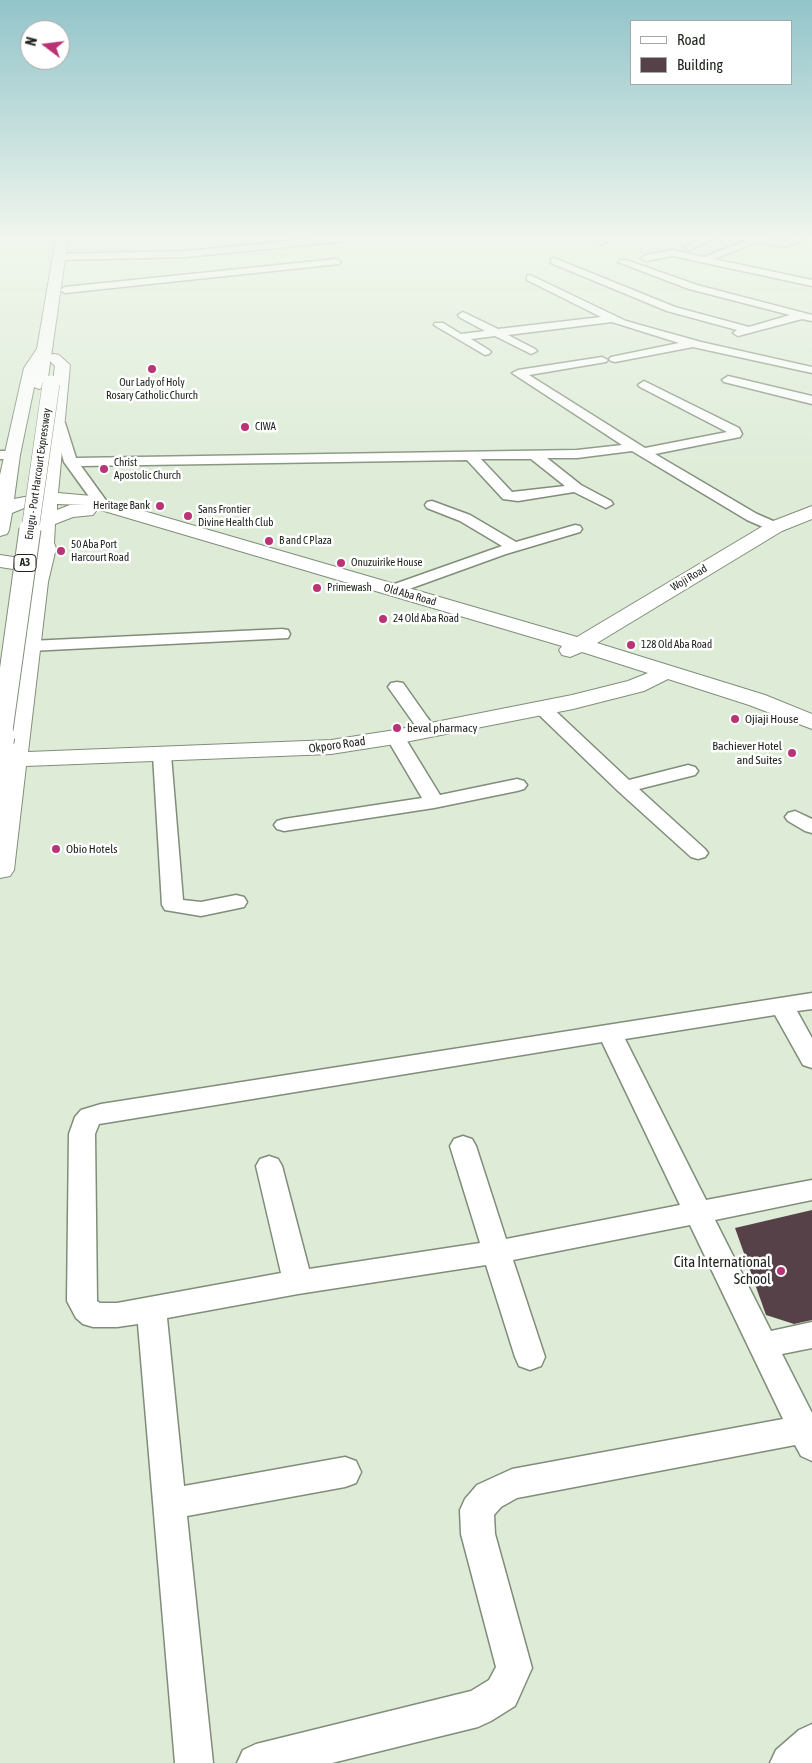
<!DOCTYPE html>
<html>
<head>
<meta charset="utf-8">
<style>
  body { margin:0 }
  #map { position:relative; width:812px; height:1763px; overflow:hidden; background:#deecd7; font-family:"Asap Condensed",sans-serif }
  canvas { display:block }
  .legend { position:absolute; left:630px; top:20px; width:162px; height:65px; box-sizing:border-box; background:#fff; border:1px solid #a6a8a5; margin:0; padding:6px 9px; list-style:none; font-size:15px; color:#20251e }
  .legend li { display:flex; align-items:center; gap:10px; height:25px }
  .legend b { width:25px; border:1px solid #a6a8a5 }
  .north { position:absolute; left:20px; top:20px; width:50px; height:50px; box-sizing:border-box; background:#fff; border:1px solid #a6a8a5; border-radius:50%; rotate:285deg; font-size:14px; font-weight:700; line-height:20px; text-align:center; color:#20251e }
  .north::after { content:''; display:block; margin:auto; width:18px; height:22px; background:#ba3374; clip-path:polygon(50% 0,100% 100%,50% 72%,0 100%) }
</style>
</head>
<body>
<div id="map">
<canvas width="812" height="1763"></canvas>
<ul class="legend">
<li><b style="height:6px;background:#fff"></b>Road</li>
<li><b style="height:14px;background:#564148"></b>Building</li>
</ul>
<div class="north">N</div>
</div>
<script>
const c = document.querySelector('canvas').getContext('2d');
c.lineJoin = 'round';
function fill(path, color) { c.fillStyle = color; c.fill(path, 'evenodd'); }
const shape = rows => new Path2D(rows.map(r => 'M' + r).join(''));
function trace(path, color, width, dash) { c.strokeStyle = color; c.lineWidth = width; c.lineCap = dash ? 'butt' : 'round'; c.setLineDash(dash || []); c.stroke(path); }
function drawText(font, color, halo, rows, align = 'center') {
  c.font = font + ' "Asap Condensed",sans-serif'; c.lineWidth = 5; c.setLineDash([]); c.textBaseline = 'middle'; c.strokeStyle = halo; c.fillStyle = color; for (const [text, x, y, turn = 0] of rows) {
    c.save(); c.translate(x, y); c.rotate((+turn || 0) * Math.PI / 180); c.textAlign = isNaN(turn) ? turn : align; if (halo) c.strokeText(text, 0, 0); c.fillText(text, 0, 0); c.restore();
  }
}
const building = shape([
  [812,1210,812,1320,794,1324,766,1315,735,1228]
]);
const minor = shape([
  [317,238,348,238,344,241,187,257,59,260,54,257,59,254,187,251,317,238],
  [601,238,611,238,602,245,597,242,601,238],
  [704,238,716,238,692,249,689,250,684,247,704,238],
  [746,238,766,238,785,241,795,238,809,238,785,247,757,242,714,259,812,280,812,286,673,256,646,261,641,258,646,255,673,250,704,257,747,240,746,238],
  [554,258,675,307,749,327,790,315,689,289,618,262,620,260,626,260,697,285,812,315,812,321,802,319,738,336,733,333,737,330,667,311,551,263,551,259,554,258],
  [336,259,341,262,339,264,65,293,60,290,65,287,336,259],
  [530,275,626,321,701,342,812,367,812,373,693,347,615,362,611,361,609,359,611,357,679,343,612,322,508,335,535,349,537,351,531,354,495,336,471,339,489,350,491,352,489,354,485,355,434,325,435,323,443,323,461,334,485,331,459,317,458,315,463,312,498,329,601,317,527,280,527,276,530,275],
  [602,357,608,360,606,362,529,375,645,448,727,432,640,387,638,385,644,381,739,428,742,434,740,437,655,454,757,514,780,524,782,527,780,530,770,530,747,520,632,451,577,458,547,458,581,485,611,501,613,504,606,508,574,492,518,501,503,499,467,460,81,466,110,506,108,509,103,510,98,509,64,462,55,428,51,425,57,421,65,423,76,458,577,450,622,445,512,373,518,370,602,357],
  [481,459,531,459,565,486,512,492,481,459],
  [728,376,812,396,812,404,724,382,722,380,728,376],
  [0,451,12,451,19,455,12,459,0,459,0,451],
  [432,501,470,515,516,542,575,525,580,526,582,529,580,532,506,554,398,593,386,593,384,590,386,587,502,546,460,521,427,508,425,505,427,502,432,501],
  [282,629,288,630,290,634,288,638,30,651,24,650,22,646,24,642,30,641,282,629],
  [397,682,403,683,427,717,430,721,427,725,421,726,415,725,388,687,391,683,397,682],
  [542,703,548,704,629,780,688,765,695,767,698,771,695,775,639,789,705,849,708,853,705,857,698,859,691,857,618,791,536,712,533,708,536,704,542,703],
  [395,731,402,733,440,795,517,779,524,781,527,785,524,789,517,791,434,808,284,831,277,829,274,825,277,821,284,819,422,798,386,737,388,733,395,731],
  [162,749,169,751,171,755,183,900,201,902,236,895,244,897,247,902,244,907,201,916,165,910,162,905,153,755,155,751,162,749],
  [795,811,812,819,812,833,805,831,788,821,785,817,788,813,795,811],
  [812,993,812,1009,797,1011,812,1038,812,1068,803,1065,775,1015,625,1039,706,1200,812,1180,812,1200,715,1220,771,1331,812,1322,812,1348,782,1354,812,1413,812,1461,801,1456,795,1445,517,1498,501,1507,494,1515,495,1534,532,1668,515,1706,491,1721,478,1727,332,1763,237,1763,243,1750,256,1744,471,1691,489,1680,496,1667,461,1534,460,1510,465,1499,477,1485,512,1469,783,1419,690,1225,513,1260,545,1357,541,1366,530,1370,519,1366,515,1357,486,1265,298,1294,167,1318,184,1486,345,1457,356,1461,361,1472,356,1483,345,1487,187,1516,213,1763,175,1763,138,1324,117,1327,93,1327,83,1324,76,1318,67,1301,69,1134,75,1117,81,1110,101,1104,812,993],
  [602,1042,680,1205,506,1239,476,1146,472,1139,463,1136,454,1139,450,1146,480,1243,309,1269,282,1166,278,1159,269,1156,260,1159,256,1166,281,1273,117,1303,100,1303,97,1301,95,1134,99,1124,602,1042],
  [812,1724,812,1763,770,1763,776,1750,799,1730,812,1724]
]);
const major = shape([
  [46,342,51,343,53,346,38,368,20,455,14,499,40,494,55,366,47,358,49,355,54,354,59,355,70,365,58,493,92,496,577,637,768,523,812,506,812,519,782,531,597,643,765,695,812,714,812,729,749,705,668,679,644,691,573,709,395,744,331,754,26,766,14,870,10,876,0,878,0,753,3,753,28,582,32,566,13,569,0,567,0,555,13,557,29,552,34,542,39,505,24,508,12,513,9,530,7,534,0,536,0,475,24,368,41,343,46,342],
  [57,504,85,505,70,505,57,510,57,504],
  [94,508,562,646,559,650,562,655,570,657,582,652,648,673,628,681,572,695,395,730,331,740,28,752,48,582,56,548,54,543,55,524,73,517,93,515,96,511,94,508]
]);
const highway = shape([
  [56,238,68,238,47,384,44,387,39,389,34,387,31,384,56,238]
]);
const highwayBridgeFar2 = shape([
  [30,530,51,384]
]);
const highwayBridgeFar1 = shape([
  [1,737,30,529]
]);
const highwayBridge = shape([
  [0,741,1,736]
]);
const markers = [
  [152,369,5,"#ba3374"],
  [245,427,5,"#ba3374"],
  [104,469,5,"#ba3374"],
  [160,506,5,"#ba3374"],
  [188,516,5,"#ba3374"],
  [269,541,5,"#ba3374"],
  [61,551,5,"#ba3374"],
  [341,563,5,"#ba3374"],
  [317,588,5,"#ba3374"],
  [383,619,5,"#ba3374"],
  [631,645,5,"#ba3374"],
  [735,719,5,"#ba3374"],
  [397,728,5,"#ba3374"],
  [792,753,5,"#ba3374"],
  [56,849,5,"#ba3374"],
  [781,1271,5,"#ba3374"]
];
const farPoinames = [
  ["Our Lady of Holy",152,383,"center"],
  ["Rosary Catholic Church",152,396,"center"],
  ["CIWA",255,427],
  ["Christ",114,463],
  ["Apostolic Church",114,476],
  ["Heritage Bank",150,506,"right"],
  ["Sans Frontier",198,510],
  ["Divine Health Club",198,523],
  ["B and C Plaza",279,541],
  ["50 Aba Port",71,545],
  ["Harcourt Road",71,558],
  ["Onuzuirike House",351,563],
  ["Primewash",327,588],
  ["24 Old Aba Road",393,619],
  ["128 Old Aba Road",641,645]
];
const farStreetnames = [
  ["Enugu - Port Harcourt Expressway",38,474,-82],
  ["Woji Road",689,578,-31],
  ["Old Aba Road",410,595,16]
];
const shields = [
  [25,563,22]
];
const shieldNames = [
  ["A3",25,563]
];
const poiNames = [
  ["Ojiaji House",745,719],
  ["beval pharmacy",407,728],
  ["Bachiever Hotel",782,746,"right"],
  ["and Suites",782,760,"right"],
  ["Obio Hotels",66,849]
];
const streetNames = [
  ["Okporo Road",337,745,-8]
];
const nearPoinames = [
  ["Cita International",771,1262],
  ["School",771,1279]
];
fill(building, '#564148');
trace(minor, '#808d7a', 3);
trace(major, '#808d7a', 2);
trace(highway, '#808d7a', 2);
fill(minor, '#fff');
fill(major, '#fff');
fill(highway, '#fff');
trace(highwayBridgeFar2, '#808d7a', 18, []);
trace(highwayBridgeFar1, '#808d7a', 23, []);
trace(highwayBridge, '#808d7a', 29, []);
trace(highwayBridgeFar2, '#fff', 17);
trace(highwayBridgeFar1, '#fff', 21);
trace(highwayBridge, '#fff', 27);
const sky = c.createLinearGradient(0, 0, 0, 485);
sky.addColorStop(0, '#92c4ca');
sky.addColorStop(0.49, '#f0f6ed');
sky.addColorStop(1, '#f0f6ed00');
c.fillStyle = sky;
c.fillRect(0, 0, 812, 485);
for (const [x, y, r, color] of markers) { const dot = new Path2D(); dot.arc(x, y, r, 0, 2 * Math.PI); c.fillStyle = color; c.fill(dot); trace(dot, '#fff', 2); }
drawText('11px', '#20251e', '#fff', farPoinames, 'left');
drawText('11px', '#20251e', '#fff', farStreetnames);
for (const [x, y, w] of shields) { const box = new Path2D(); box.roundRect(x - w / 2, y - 8.5, w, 17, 4); c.fillStyle = '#fff'; c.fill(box); trace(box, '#20251e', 1); }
drawText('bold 11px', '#20251e', null, shieldNames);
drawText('12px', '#20251e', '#fff', poiNames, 'left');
drawText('12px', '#20251e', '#fff', streetNames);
drawText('15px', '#20251e', '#fff', nearPoinames, 'right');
</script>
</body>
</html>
